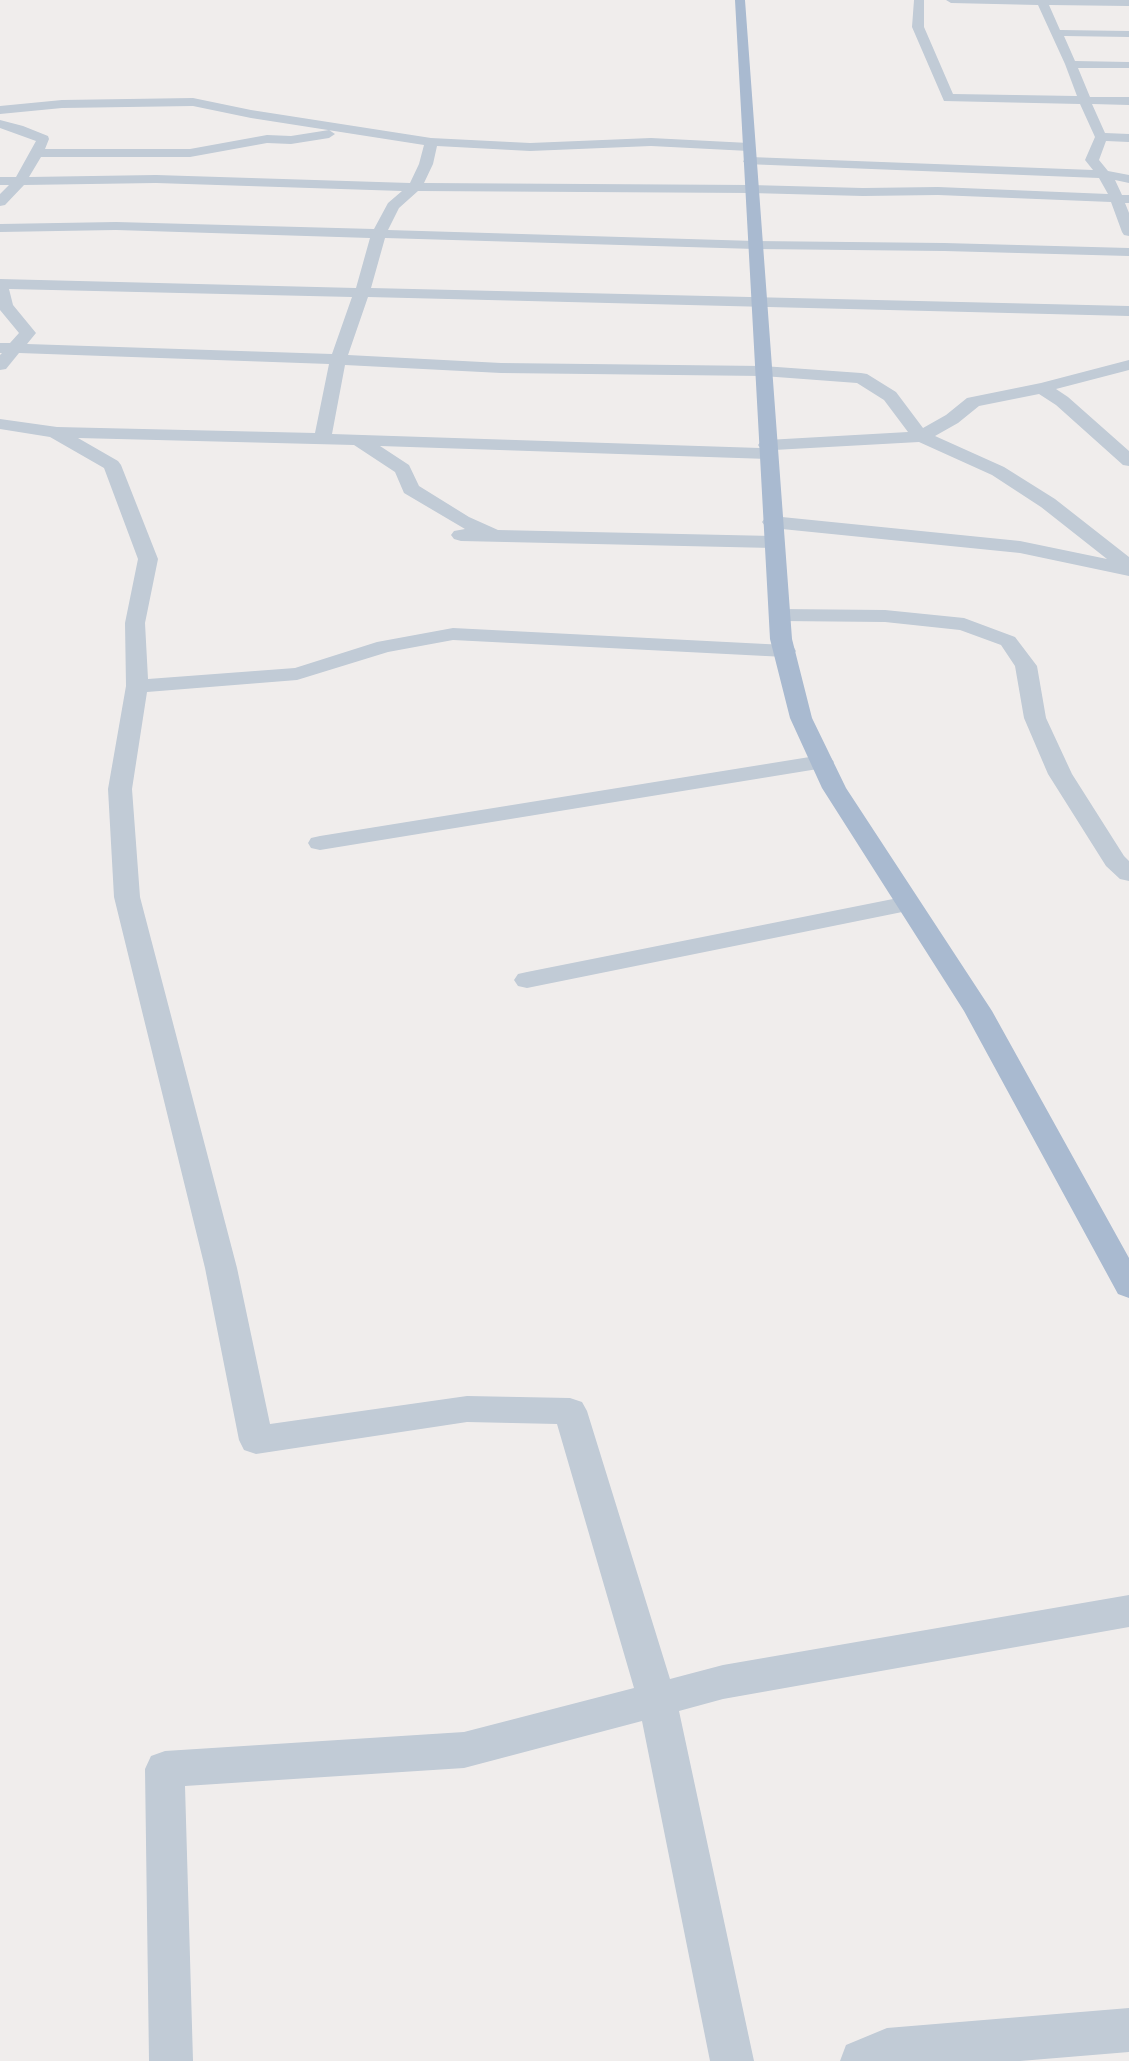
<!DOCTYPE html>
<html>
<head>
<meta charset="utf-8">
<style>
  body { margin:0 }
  canvas { display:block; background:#f0edec }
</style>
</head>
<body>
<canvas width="1129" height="2061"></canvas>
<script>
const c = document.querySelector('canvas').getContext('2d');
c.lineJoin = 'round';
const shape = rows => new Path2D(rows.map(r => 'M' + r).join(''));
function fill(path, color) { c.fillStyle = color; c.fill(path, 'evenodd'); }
const minor = shape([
  [914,0,924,0,924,27,953,94,1077,96,1065,64,1038,5,951,3,946,0,1129,0,1129,6,1049,5,1060,30,1129,31,1129,37,1064,36,1075,61,1129,62,1129,68,1078,68,1090,97,1129,97,1129,105,1092,104,1105,133,1129,134,1129,142,1106,141,1099,160,1108,171,1129,175,1129,183,1115,180,1122,195,1129,195,1129,203,1125,203,1129,213,1129,236,1124,235,1122,232,1111,202,938,195,863,196,751,193,418,191,399,208,388,230,755,241,944,243,1129,248,1129,256,944,251,755,249,385,238,371,288,1129,306,1129,316,368,297,348,355,501,363,763,366,861,373,867,374,896,392,923,428,946,415,967,398,1041,383,1129,360,1129,370,1056,389,1068,397,1129,451,1129,466,1123,465,1056,405,1039,394,979,406,958,423,935,436,1004,467,1055,499,1129,557,1129,576,1020,553,772,528,765,526,762,522,765,518,772,516,1020,541,1107,559,1041,507,992,475,919,442,774,450,777,454,774,458,768,459,380,446,409,465,419,486,469,517,498,530,773,536,780,538,783,542,780,546,773,548,461,541,454,539,451,535,454,531,465,529,404,493,395,472,354,445,78,438,118,461,121,465,158,559,145,623,148,679,295,668,377,642,453,628,785,645,793,646,796,651,793,656,785,657,453,640,388,652,297,680,147,692,132,789,140,897,237,1268,270,1424,467,1396,570,1398,582,1402,587,1411,670,1679,723,1665,1129,1595,1129,1627,723,1699,679,1711,754,2061,710,2061,642,1721,464,1768,185,1786,193,2061,149,2061,145,1769,151,1756,165,1751,464,1732,634,1688,557,1424,467,1422,256,1454,244,1450,239,1440,205,1268,114,897,108,789,126,686,125,623,138,559,104,468,50,437,0,429,0,419,57,427,315,433,329,364,19,353,6,369,0,370,0,355,2,353,0,353,0,343,10,343,19,333,0,310,0,279,356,288,370,238,116,230,0,232,0,224,116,222,374,229,388,203,402,191,156,183,24,185,5,205,0,206,0,194,9,185,0,185,0,177,16,177,36,141,0,128,0,120,23,126,48,136,49,139,45,149,190,149,267,135,291,136,329,130,335,134,329,138,291,144,267,143,190,157,41,157,29,177,156,175,410,183,419,164,424,145,251,118,193,106,62,108,0,114,0,106,62,100,193,98,251,110,431,138,530,143,651,138,749,143,755,147,749,151,651,146,530,151,437,146,433,164,424,183,751,185,863,188,938,187,1108,194,1099,178,745,164,743,161,750,157,1093,170,1085,160,1095,137,1080,104,944,101,912,27,914,0],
  [9,289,352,297,332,354,27,344,36,333,13,305,9,289],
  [345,365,501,373,763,376,857,383,884,400,908,432,767,440,761,441,758,445,760,448,332,434,345,365],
  [780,609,885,610,964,618,1015,637,1037,666,1046,718,1072,774,1124,856,1129,861,1129,881,1120,879,1106,866,1048,774,1024,718,1015,666,1001,645,960,630,885,622,780,621,773,619,770,615,773,611,780,609],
  [822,755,830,757,834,762,830,767,320,850,311,848,308,843,311,838,320,836,822,755],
  [908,896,917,899,921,904,917,909,527,988,518,986,514,980,518,974,527,972,908,896],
  [1129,2008,1129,2052,1020,2061,840,2061,846,2045,887,2028,1129,2008]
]);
const major = shape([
  [735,0,745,0,792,639,812,718,846,788,992,1011,1129,1258,1129,1298,1118,1294,964,1011,822,788,790,718,770,639,735,0]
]);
fill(minor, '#c1cbd6');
fill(major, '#a9bad0');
</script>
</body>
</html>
